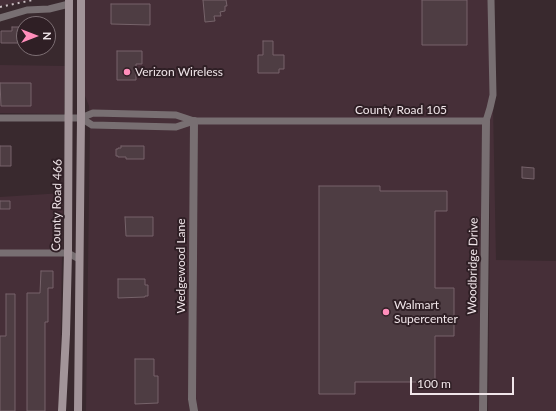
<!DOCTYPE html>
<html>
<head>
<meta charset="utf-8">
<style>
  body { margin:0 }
  #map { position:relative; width:556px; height:411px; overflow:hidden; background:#39292e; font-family:Lato,sans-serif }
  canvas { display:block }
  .north { position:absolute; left:16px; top:16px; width:40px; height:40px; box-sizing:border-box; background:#2f1f25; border:1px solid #7c6e73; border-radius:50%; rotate:90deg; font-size:11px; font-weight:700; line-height:16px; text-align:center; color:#f0e5e9 }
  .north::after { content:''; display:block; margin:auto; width:14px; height:18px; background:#ff8ebb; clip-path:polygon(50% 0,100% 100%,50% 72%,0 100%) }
  .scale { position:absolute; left:410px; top:377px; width:104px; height:18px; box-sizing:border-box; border:2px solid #f0e5e9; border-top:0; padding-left:5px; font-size:12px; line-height:14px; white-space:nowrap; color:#f0e5e9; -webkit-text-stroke:3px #2f1f25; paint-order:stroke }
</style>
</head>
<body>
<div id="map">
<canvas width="556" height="411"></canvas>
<div class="north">N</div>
<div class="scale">100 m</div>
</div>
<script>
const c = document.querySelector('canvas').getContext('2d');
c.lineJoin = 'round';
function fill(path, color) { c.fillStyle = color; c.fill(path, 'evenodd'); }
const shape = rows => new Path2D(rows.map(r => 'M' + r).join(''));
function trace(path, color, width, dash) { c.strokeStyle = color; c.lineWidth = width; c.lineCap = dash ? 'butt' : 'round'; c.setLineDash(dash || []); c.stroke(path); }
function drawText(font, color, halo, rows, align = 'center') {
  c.font = font + ' Lato,sans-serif'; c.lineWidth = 4; c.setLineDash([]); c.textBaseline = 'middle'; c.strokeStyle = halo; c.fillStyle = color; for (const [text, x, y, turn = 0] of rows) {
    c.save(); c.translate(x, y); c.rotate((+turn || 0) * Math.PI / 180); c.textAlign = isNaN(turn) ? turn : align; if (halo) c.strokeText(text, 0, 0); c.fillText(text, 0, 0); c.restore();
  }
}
const built = shape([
  [0,0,30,0,0,6],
  [85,0,491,0,496,260,556,261,556,411,488,411,490,202,489,117,482,118,479,411,198,411,196,398,198,118,188,398,190,411,86,411,90,123,89,106,85,96],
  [0,65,65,66,64,114,0,113],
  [63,193,60,379,58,411,0,411,0,197]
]);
const building = shape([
  [203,0,226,0,227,6,225,6,225,11,220,12,221,16,214,16,215,21,205,22,203,0],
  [422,0,467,0,467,45,422,45,422,0],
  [111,4,150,4,150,25,111,24,111,4],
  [12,27,24,27,24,43,1,43,1,31,12,31,12,27],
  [263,41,273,41,273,55,284,55,284,69,279,69,279,73,258,73,258,55,263,55,263,41],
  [117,51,142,51,142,64,136,64,136,80,117,80,117,51],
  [0,83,31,83,31,106,1,106,0,83],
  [0,146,11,146,11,166,0,166,0,146],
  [121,146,144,146,144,159,126,159,126,157,118,157,118,156,116,156,116,149,118,149,118,148,121,148,121,146],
  [522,167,534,168,534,179,522,178,522,167],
  [319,186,380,186,380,191,447,191,447,211,435,211,435,288,454,288,454,336,435,336,435,382,355,382,355,394,319,394,319,186],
  [0,201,10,201,10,209,0,209,0,201],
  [125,217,153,217,153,236,126,236,125,217],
  [41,271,53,271,53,288,48,288,48,322,45,322,45,411,27,411,27,293,40,293,41,271],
  [118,279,145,279,145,285,148,285,148,296,145,296,145,297,118,298,118,279],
  [6,294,15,294,15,411,0,411,0,336,6,336,6,294],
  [135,359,154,359,154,376,158,376,158,403,135,404,135,359]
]);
const minor = shape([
  [0,18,27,10,49,9,69,4],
  [0,118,81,118,93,113,176,115,194,121],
  [81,118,92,125,176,127,194,121,486,121,490,108,493,95,491,0],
  [0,253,68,253,79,259]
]);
const tertiary = shape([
  [194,411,192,399,194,121],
  [483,411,486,121]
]);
const secondary = shape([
  [62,411,66,334,68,253,69,0],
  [78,411,81,118,81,0]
]);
const rail = shape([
  [0,7,33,0]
]);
const markers = [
  [127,72,4,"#ff8ebb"],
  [386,312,4,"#ff8ebb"]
];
const poiNames = [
  ["Verizon Wireless",135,72],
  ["Walmart",394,305],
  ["Supercenter",394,319]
];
const streetNames = [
  ["County Road 105",401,110],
  ["County Road 466",57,205,-89],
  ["Wedgewood Lane",181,266,-90],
  ["Woodbridge Drive",473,266,-89]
];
fill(built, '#462f38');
fill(building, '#4e3d43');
trace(building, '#76636a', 1);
trace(minor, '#786f72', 7);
trace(tertiary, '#786f72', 8);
trace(secondary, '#a29499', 8);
trace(rail, '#cbbfc3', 2, [2, 4]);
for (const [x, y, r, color] of markers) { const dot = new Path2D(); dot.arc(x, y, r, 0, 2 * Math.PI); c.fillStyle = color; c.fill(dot); trace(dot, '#2f1f25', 1.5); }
drawText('12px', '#f0e5e9', '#2f1f25', poiNames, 'left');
drawText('12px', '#f0e5e9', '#2f1f25', streetNames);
</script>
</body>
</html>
